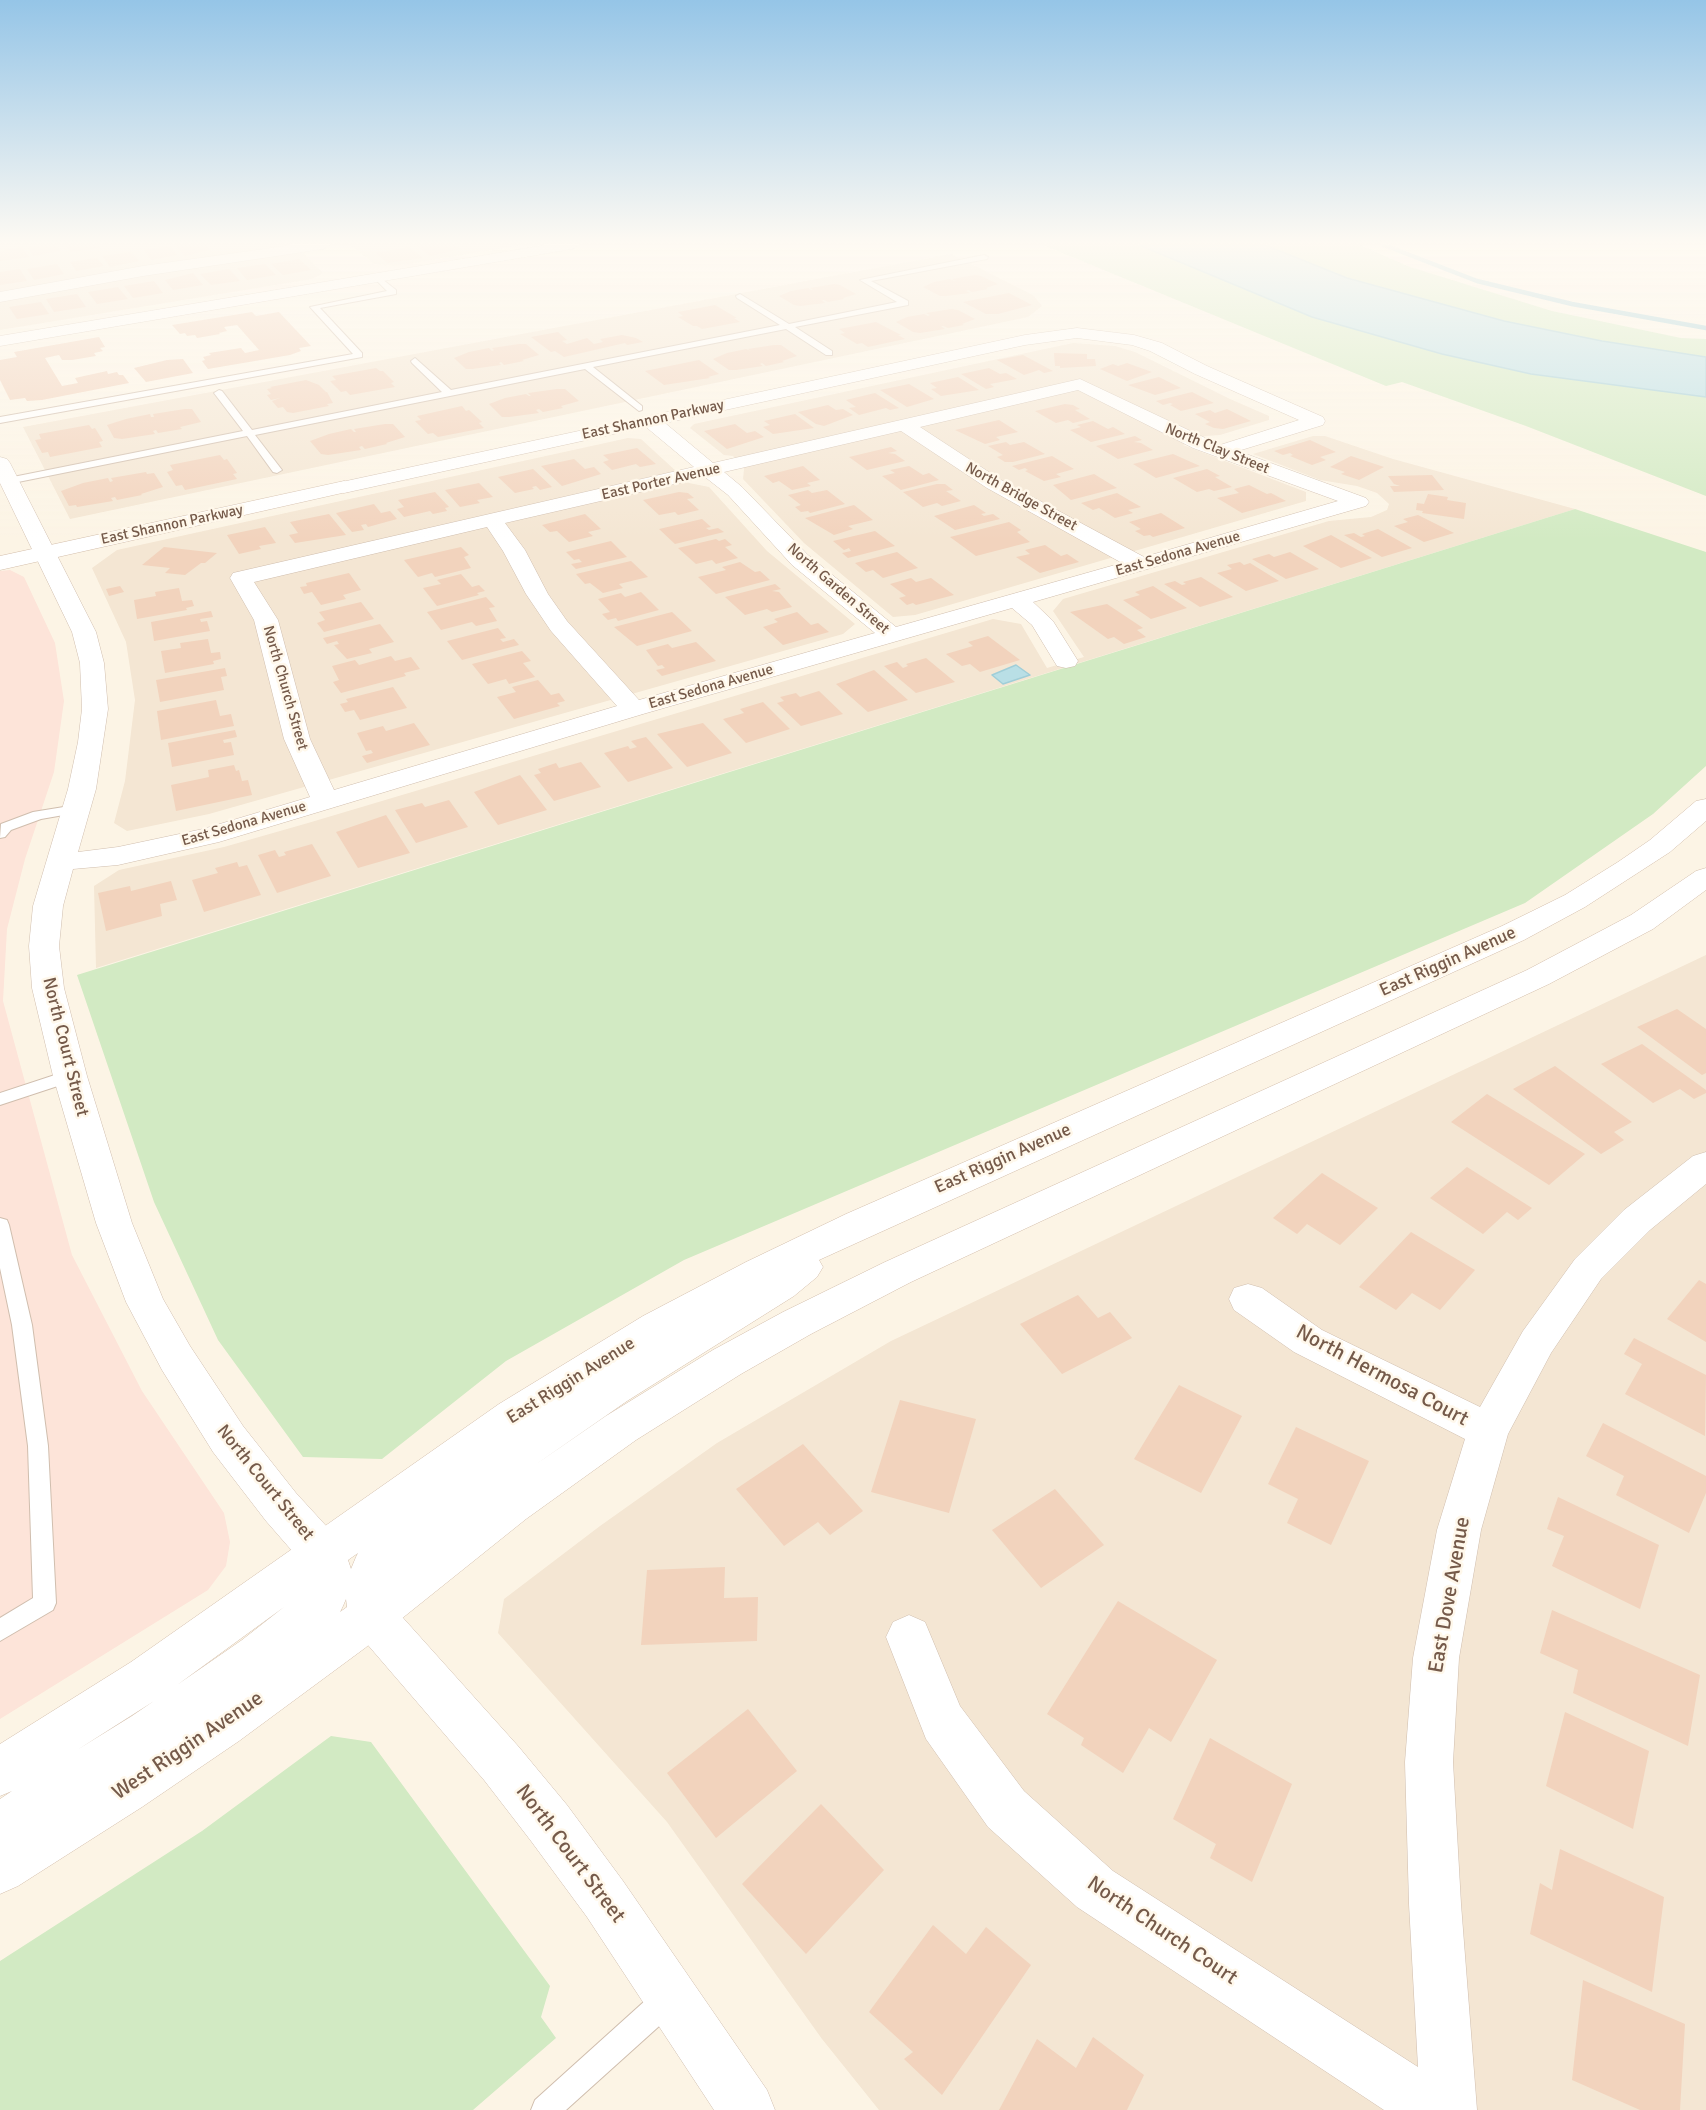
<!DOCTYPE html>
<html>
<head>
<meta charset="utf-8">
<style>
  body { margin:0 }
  canvas { display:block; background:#fcf4e5 }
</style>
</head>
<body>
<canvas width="1706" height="2110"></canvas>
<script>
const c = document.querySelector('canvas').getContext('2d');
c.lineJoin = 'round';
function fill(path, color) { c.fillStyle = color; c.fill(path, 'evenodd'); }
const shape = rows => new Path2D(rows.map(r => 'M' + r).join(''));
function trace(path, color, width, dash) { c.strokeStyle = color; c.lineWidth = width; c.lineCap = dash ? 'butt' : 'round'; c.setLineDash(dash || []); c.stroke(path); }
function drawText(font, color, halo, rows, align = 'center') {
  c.font = font + ' Signika,sans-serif'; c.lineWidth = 5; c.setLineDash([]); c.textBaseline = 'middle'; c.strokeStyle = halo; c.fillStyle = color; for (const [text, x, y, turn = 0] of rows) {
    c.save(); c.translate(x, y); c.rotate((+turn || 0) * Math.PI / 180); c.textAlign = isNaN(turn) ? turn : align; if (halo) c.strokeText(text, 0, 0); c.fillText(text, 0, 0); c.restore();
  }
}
const residential = shape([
  [0,245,295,245,323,273,312,279,0,330],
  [351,245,523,245,394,266,374,264],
  [951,254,1033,295,1042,306,1028,317,70,519,23,427],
  [1073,343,1115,346,1135,352,1230,399,1269,416,1269,420,1220,435,1205,436,1183,445,1306,492,1306,501,915,615,893,617,804,543,743,479,744,469,733,456,724,455,690,428,694,424],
  [1313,436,1325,436,1393,459,1575,509,96,968,94,886,119,870,224,847,308,823,993,619,1021,624,1047,668,1084,657,1053,611,1063,599,1329,521,1371,517,1387,510,1389,504,1377,493,1357,486,1320,480,1253,454],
  [628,438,641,439,689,483,709,487,767,551,855,624,843,634,209,814,127,831,114,823,125,781,135,700,126,642,92,568,117,550],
  [1706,955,1706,2110,879,2110,822,2039,667,1822,498,1633,504,1599,600,1526,717,1443,891,1341]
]);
const commercial = shape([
  [10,570,24,577,55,643,64,701,54,772,25,859,7,929,3,1001,72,1255,142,1391,224,1513,230,1542,226,1566,208,1590,0,1719,0,571]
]);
const green = shape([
  [1043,245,1360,245,1410,267,1552,311,1681,338,1706,339,1706,496,1526,426,1402,382,1386,386],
  [1575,509,1706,552,1706,766,1653,814,1525,903,684,1260,506,1361,382,1459,303,1457,218,1340,154,1202,77,975],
  [331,1736,371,1742,550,1986,541,2017,556,2038,473,2110,0,2110,0,1961,202,1831]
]);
const water = shape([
  [1139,245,1265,245,1347,278,1504,321,1602,341,1706,357,1706,397,1531,374,1442,354,1312,317,1139,245],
  [1016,665,1030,675,1003,684,992,675,1016,665]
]);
const stream = shape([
  [1384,245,1477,281,1572,304,1706,328]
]);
const building = shape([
  [40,245,56,245,61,251,33,256,28,248],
  [65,245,97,245,100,248,71,252],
  [175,245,206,245,210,250,185,256],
  [416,245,455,245,461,249,430,256],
  [170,246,177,255,151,260,144,250],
  [22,247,29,257,0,261,0,251],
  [409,247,423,258,387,263,376,253],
  [131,252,139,261,110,267,102,256],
  [97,258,104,266,76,271,70,262],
  [299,259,311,270,283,275,271,264],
  [57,264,64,274,34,280,27,269],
  [265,264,276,275,247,280,237,268],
  [20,269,27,281,0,285,0,272],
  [229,269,240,281,211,285,200,274],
  [193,273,203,285,173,290,165,280],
  [975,275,981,276,998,284,986,288,988,289,972,292,968,290,966,291,970,293,946,296,940,296,923,287,934,282,950,279,954,281,955,281,952,279],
  [154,281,163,293,133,298,124,286],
  [834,284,840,285,856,294,843,298,844,299,828,302,824,300,822,300,825,303,800,306,794,305,779,296,791,291,808,288,811,290,813,290,810,288],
  [118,287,128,299,97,304,88,292],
  [1009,293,1032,305,998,314,986,314,963,302],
  [77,294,86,307,54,312,46,299],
  [41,302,49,314,17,319,9,307],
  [715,305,737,318,734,318,740,322,702,329,697,326,693,326,678,317,683,316,678,312],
  [951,309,958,310,975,319,962,324,964,325,948,328,943,326,941,326,945,329,920,333,913,332,896,322,907,317,924,314,928,316,930,315,926,313],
  [252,312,256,316,279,312,311,346,299,348,301,351,290,355,208,369,202,361,205,360,203,357,211,355,209,353,241,348,245,353,259,350,237,325,224,327,227,331,219,333,220,334,197,338,195,335,187,336,185,333,180,334,172,325],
  [876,322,901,335,898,335,905,339,868,347,862,343,857,344,840,334,845,333,839,329],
  [558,332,567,340,562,341,567,344,587,338,594,344,603,342,600,339,622,335,636,338,643,342,627,345,625,343,564,357,555,351,551,352,531,337],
  [99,337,105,347,100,348,103,351,94,353,96,356,72,360,62,360,59,355,45,358,62,386,78,383,75,378,107,371,108,374,117,372,119,375,123,375,129,383,42,400,27,401,25,398,10,400,0,380,0,360,17,357,14,352],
  [519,344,526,344,539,355,522,360,524,361,504,365,501,362,499,363,501,365,472,369,466,369,454,358,469,352,489,348,492,351,494,350,492,348],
  [774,345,781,345,797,356,782,361,784,362,766,366,762,363,760,364,763,366,736,370,729,370,713,359,727,353,746,349,751,351,748,349],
  [1054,353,1087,354,1087,359,1095,359,1096,366,1060,368,1060,366,1055,366],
  [1023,355,1053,371,1044,373,1039,370,1024,375,997,360],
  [183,359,193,373,146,382,134,368,167,360],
  [699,360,719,374,708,377,710,378,664,385,645,371],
  [1127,363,1152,372,1127,381,1100,369,1113,364,1118,366],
  [376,368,380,371,383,371,394,382,391,383,395,387,350,395,346,391,341,392,330,381,336,380,332,376],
  [989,368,1000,374,1006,373,1017,379,990,384,994,387,986,389,961,374],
  [958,377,979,390,941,396,931,389,937,388,930,383],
  [1159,377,1181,388,1155,395,1128,385],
  [306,380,319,385,326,392,318,393,327,392,333,403,327,404,329,406,293,413,287,412,283,407,278,408,272,401,280,398,271,400,267,395,271,394,267,389,272,388,270,387],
  [909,384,934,399,907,407,880,390],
  [557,389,565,389,579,401,561,406,563,408,543,412,539,409,536,410,539,413,509,417,502,417,489,404,505,398,526,394,529,396,531,396,528,393],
  [1192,392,1214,403,1181,411,1170,405,1173,404,1170,403,1163,405,1156,401],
  [875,393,899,408,890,410,886,408,859,415,849,408,856,407,846,400],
  [1065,404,1073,405,1080,409,1075,410,1090,419,1073,423,1068,420,1056,423,1035,411],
  [828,405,836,410,843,409,853,415,824,426,816,424,798,412],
  [462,406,466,411,469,410,482,422,479,423,484,428,438,437,433,433,428,434,415,421,421,420,417,416],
  [185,409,192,409,201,422,180,427,182,429,158,433,156,430,153,431,155,434,122,439,114,438,107,425,126,419,150,414,151,417,154,417,153,414],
  [1227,409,1251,421,1223,429,1214,428,1205,424,1210,422,1195,414,1210,410,1215,413],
  [795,414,814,428,773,434,763,427,770,425,764,421],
  [999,420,1018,432,996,437,1000,440,985,444,955,430],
  [1093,421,1108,429,1113,427,1125,434,1091,442,1070,430,1081,427,1077,425],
  [385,424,393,424,405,437,386,443,387,444,365,449,362,446,359,447,361,450,328,455,321,454,310,441,329,434,351,429,354,432,356,432,354,429],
  [735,424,747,433,755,431,764,437,727,449,704,431],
  [89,425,92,429,95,428,103,441,99,442,102,447,50,457,48,452,42,453,35,440,41,439,39,434],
  [1135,436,1142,440,1134,442,1141,443,1153,450,1118,459,1096,446],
  [1310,440,1336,452,1320,457,1326,460,1312,465,1290,456,1293,455,1290,453,1283,455,1274,451],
  [1006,442,1010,445,1024,442,1045,454,1013,462,1005,462,997,457,1003,455,988,446],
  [891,447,897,451,888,453,895,454,905,461,867,470,849,457],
  [637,448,656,464,640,467,636,464,612,470,603,462,609,460,603,455],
  [1173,454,1200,466,1156,478,1133,464],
  [220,455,224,460,227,459,237,473,233,474,237,479,185,490,182,485,176,486,167,472,173,470,170,465],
  [1052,456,1074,469,1056,474,1061,477,1044,481,1025,471,1028,470,1025,468,1019,470,1012,466],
  [1351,456,1384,467,1359,480,1341,474,1345,472,1330,467],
  [574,459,585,469,594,467,601,474,562,486,541,466],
  [803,466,820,480,807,483,811,486,792,490,779,481,773,483,764,476],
  [909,466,923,475,929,473,939,480,901,490,882,476,895,473,890,470],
  [533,469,552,487,540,490,536,486,532,487,534,489,515,493,498,477],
  [1207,469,1220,476,1215,477,1232,487,1214,491,1209,489,1197,492,1173,478],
  [146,472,147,474,154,473,163,487,141,494,142,495,117,500,115,497,111,498,113,501,77,507,76,505,69,506,61,491,83,483,108,478,110,482,113,481,111,478],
  [1094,474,1117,488,1071,500,1053,485],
  [1432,475,1444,490,1394,492,1390,486,1400,486,1394,484,1388,476],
  [479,483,493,497,477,500,480,503,460,507,445,490],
  [937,484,945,484,953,490,946,491,961,501,942,506,937,503,923,507,903,492],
  [1249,485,1267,494,1271,493,1286,501,1242,513,1217,498,1239,493,1234,489],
  [808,490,812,493,827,490,845,504,810,513,808,511,801,512,795,507,801,505,788,495],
  [435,492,449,507,445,508,447,511,433,514,430,511,404,517,397,509,404,507,398,500],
  [679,492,688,493,694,498,687,499,699,510,678,515,675,512,659,515,643,500],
  [1117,493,1141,507,1128,510,1133,513,1115,518,1099,508,1093,510,1081,503],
  [1428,494,1448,497,1447,500,1466,503,1464,519,1422,513,1423,511,1416,510,1417,503,1424,504],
  [374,504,381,513,390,511,397,519,368,527,366,524,361,525,364,530,352,532,336,513],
  [854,505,873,520,848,526,853,529,834,535,805,518],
  [974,505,986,513,981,514,984,516,993,514,1000,519,955,530,934,516],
  [1161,513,1185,528,1153,537,1150,535,1144,536,1135,531,1141,529,1129,522],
  [329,514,346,535,295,543,289,535,298,533,290,522],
  [585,514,601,529,588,532,593,536,569,542,557,531,550,532,542,525],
  [1418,515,1454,533,1424,542,1394,526,1408,522,1403,519],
  [702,519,711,527,706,528,709,530,718,528,724,532,675,544,659,529],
  [1009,522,1021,530,1017,532,1030,542,976,556,950,537],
  [265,527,276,543,259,546,261,549,239,554,227,535],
  [1378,529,1412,548,1382,557,1344,535,1354,533,1361,537,1365,536,1362,534],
  [875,531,895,546,848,558,842,553,851,551,849,548,844,550,833,541],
  [1331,535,1372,558,1341,568,1303,546],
  [716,539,719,541,725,539,732,545,725,547,738,558,716,564,712,560,696,564,678,548],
  [611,541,627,557,576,569,571,564,582,562,579,559,574,560,566,552],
  [1045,545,1061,556,1067,554,1079,562,1040,573,1016,557,1030,554,1025,550],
  [164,547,217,553,205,563,201,563,185,575,165,573,170,568,142,565],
  [461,547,469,555,464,557,471,568,435,577,432,573,418,577,404,560],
  [897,552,918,568,883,578,873,570,866,572,855,563],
  [1290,552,1319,569,1286,579,1252,559,1269,554,1274,557],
  [631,561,648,577,619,584,623,588,603,593,590,583,585,584,576,574],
  [740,562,755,572,760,571,770,580,716,594,698,577,726,570,722,567],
  [1240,562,1244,565,1250,563,1279,581,1246,591,1217,573,1232,569,1227,565],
  [349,573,361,590,343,595,346,599,321,605,312,592,304,594,300,587,307,586,306,583],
  [461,574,472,587,479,585,485,591,477,593,479,595,437,606,423,588,441,584,437,580],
  [1201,577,1233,597,1200,607,1164,584,1175,581,1182,585,1186,584,1183,582],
  [911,578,916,582,931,578,954,595,916,605,913,603,907,605,899,598,906,596,890,584],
  [775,584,781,589,772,591,779,592,792,607,772,612,767,609,745,615,725,597],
  [120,586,124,592,109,596,106,589],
  [1153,586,1187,608,1151,619,1123,600,1140,595,1135,592],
  [179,588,182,601,192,600,194,606,186,608,187,610,137,619,134,600,156,596,155,592],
  [641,592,659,610,618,621,616,618,608,620,602,614,610,612,598,599,621,593,625,597],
  [486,597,495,607,489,608,497,621,476,626,472,622,441,630,427,612],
  [361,602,374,619,324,632,317,623,325,620,319,612],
  [1107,604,1143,628,1137,630,1146,637,1124,644,1114,637,1108,639,1070,612],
  [211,611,213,617,200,619,201,622,207,621,210,631,154,641,151,622],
  [672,612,692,631,637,646,614,627],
  [797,612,811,625,818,623,829,632,783,645,763,627,778,622,774,619],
  [380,624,394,642,369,649,372,653,347,659,334,645,339,644,337,641,327,644,323,638],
  [498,628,506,638,500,639,503,642,514,639,519,645,462,660,447,641],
  [988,636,1020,660,980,672,970,664,962,666,946,654,973,646,968,642],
  [208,639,211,653,220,652,221,659,213,661,214,664,165,673,161,651,181,648,180,643],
  [696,642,716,661,662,676,656,670,665,668,662,665,658,666,646,650,668,644,672,648],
  [522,651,531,661,523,663,535,677,509,684,506,679,488,684,472,664],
  [391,656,395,661,411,657,420,669,404,673,406,676,341,693,333,682,339,680,332,666,355,660,359,665],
  [926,658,955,682,916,693,884,666,897,662,903,668,908,666,906,664],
  [225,668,227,676,221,677,224,690,160,702,156,680],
  [874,670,908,700,868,712,836,684],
  [538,680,551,695,559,693,565,701,557,703,560,706,514,719,497,697,516,692,512,687],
  [393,687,407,708,360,720,354,710,345,712,340,704,348,702,346,699],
  [819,691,843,714,801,726,777,703,784,701,780,697,796,693,800,697],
  [216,700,220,716,231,714,234,726,161,740,157,711],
  [763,702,790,729,746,743,723,719,744,713,740,709],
  [414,723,430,745,367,763,362,756,373,753,371,750,366,751,357,733,383,726,386,731],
  [703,723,732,753,687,767,657,734],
  [235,730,237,737,223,740,224,743,231,742,234,755,172,767,168,743],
  [646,737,673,768,628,782,604,753,628,746,630,749,637,747,631,741],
  [581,762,601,787,554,801,534,775,541,773,538,769,556,763,559,768],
  [234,765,236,771,239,770,242,781,248,780,252,795,176,811,171,785,209,777,208,770],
  [520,775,547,810,498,825,474,792],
  [449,800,468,827,416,843,395,810,422,803,425,807],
  [386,815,410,853,358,868,336,832],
  [312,844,331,876,277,893,258,855,275,850,279,857,286,855,284,852],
  [237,862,239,867,247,865,261,895,204,912,192,880,218,873,215,868],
  [171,881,177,900,160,904,162,916,106,931,98,893,130,886,131,891],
  [1677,1009,1706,1029,1706,1073,1702,1075,1637,1027],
  [1642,1044,1706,1090,1706,1093,1694,1099,1680,1089,1653,1103,1601,1064],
  [1555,1066,1632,1122,1614,1132,1624,1140,1601,1154,1513,1089],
  [1487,1094,1585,1154,1549,1185,1451,1122],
  [1467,1167,1532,1208,1518,1220,1507,1212,1483,1234,1430,1198],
  [1322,1173,1378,1208,1340,1245,1307,1224,1297,1234,1273,1218],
  [1411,1232,1475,1270,1440,1310,1412,1293,1396,1310,1359,1287],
  [1699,1280,1706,1284,1706,1342,1667,1319],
  [1078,1295,1098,1318,1110,1312,1132,1338,1062,1374,1020,1324],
  [1634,1338,1706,1375,1705,1436,1625,1394,1642,1364,1624,1354],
  [1179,1385,1242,1416,1201,1493,1134,1459],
  [900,1400,976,1419,949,1513,871,1492],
  [1603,1423,1706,1476,1706,1493,1689,1533,1616,1495,1624,1476,1586,1456],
  [1296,1427,1369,1461,1331,1545,1287,1523,1298,1499,1268,1484],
  [803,1444,863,1511,830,1535,818,1522,784,1546,736,1489],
  [1055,1489,1104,1545,1041,1588,992,1530],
  [1558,1497,1659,1545,1640,1609,1552,1566,1564,1536,1547,1529],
  [725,1567,724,1598,758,1597,757,1641,641,1645,647,1570],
  [1118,1601,1217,1660,1171,1742,1149,1728,1123,1773,1081,1745,1084,1738,1047,1714],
  [1552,1610,1700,1675,1688,1746,1573,1693,1578,1670,1540,1653],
  [748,1709,797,1771,716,1838,667,1773],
  [1565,1712,1649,1751,1633,1829,1546,1786],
  [1210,1738,1292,1784,1252,1882,1210,1858,1216,1844,1173,1819],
  [821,1804,884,1870,806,1954,742,1884],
  [1560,1849,1664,1897,1652,1992,1530,1934,1540,1883,1552,1890],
  [933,1925,966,1954,986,1927,1031,1965,942,2095,904,2059,913,2052,869,2012],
  [1583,1980,1685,2024,1680,2110,1640,2110,1572,2080],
  [1093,2037,1144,2075,1127,2110,999,2110,1037,2039,1076,2068]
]);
const lane = shape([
  [984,255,988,257,987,259,871,281,908,301,908,305,795,327,832,351,832,355,826,355,786,329,593,367,642,406,642,410,639,411,585,369,255,435,282,470,277,473,273,472,247,436,8,484,3,481,8,478,243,431,214,393,219,390,222,391,252,430,442,392,412,363,411,361,415,358,451,390,780,325,737,298,736,296,740,294,789,324,897,302,860,280,984,255],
  [377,275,396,290,396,294,320,308,362,353,362,357,0,423,0,417,353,354,310,307,387,291,373,277,377,275],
  [76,805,83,809,81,812,41,819,11,830,5,837,0,838,1,824,33,812,76,805],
  [70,1070,76,1072,78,1076,76,1080,0,1105,0,1093,70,1070],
  [0,1218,7,1220,9,1225,32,1325,48,1446,56,1603,53,1610,0,1641,0,1618,33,1598,28,1446,12,1325,0,1268,0,1218],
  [667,1986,677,1990,681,2000,677,2010,566,2110,531,2110,535,2100,657,1990,667,1986]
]);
const street = shape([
  [293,245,330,245,323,249,143,276,0,302,0,292,143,266,293,245],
  [546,245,579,245,572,249,0,346,0,336,546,245],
  [1077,328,1134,335,1162,343,1207,366,1323,417,1325,421,1323,425,1238,451,1366,498,1369,502,1366,506,1033,602,1053,621,1078,661,1075,666,1066,668,1057,666,1032,625,1012,608,643,714,219,842,118,865,73,869,63,906,59,946,64,988,87,1076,132,1223,163,1299,190,1346,243,1426,296,1493,339,1540,345,1554,339,1568,323,1574,307,1568,266,1521,213,1452,162,1370,126,1302,96,1223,53,1076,32,988,29,946,33,906,68,789,78,742,82,709,80,663,72,632,0,483,0,457,7,459,10,463,96,632,104,663,108,709,96,789,78,852,118,847,203,829,310,797,284,739,254,620,230,578,233,573,694,467,646,427,344,493,337,491,334,487,337,483,1025,335,1077,328],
  [1077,338,1132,345,1150,351,1195,374,1299,420,1220,445,1080,379,713,463,665,423,1025,345,1077,338],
  [1078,390,1193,448,1338,501,1144,557,1001,480,920,427,1078,390],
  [901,431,987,488,1122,563,896,627,808,555,742,487,724,472,901,431],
  [705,477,728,495,792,565,875,633,639,700,567,621,548,594,525,550,505,523,705,477],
  [487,527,503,551,526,594,551,631,617,706,334,790,310,739,278,620,254,582,487,527],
  [1706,1152,1706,1184,1650,1230,1601,1279,1551,1353,1508,1434,1481,1530,1459,1658,1453,1762,1461,1904,1477,2110,1384,2110,1077,1907,988,1827,926,1739,886,1637,893,1622,909,1615,925,1622,960,1706,1024,1791,1113,1871,1418,2067,1409,1904,1405,1762,1413,1658,1437,1530,1465,1439,1294,1352,1234,1310,1229,1299,1234,1288,1248,1284,1262,1288,1322,1330,1480,1407,1523,1331,1575,1259,1624,1210,1693,1156,1706,1152],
  [371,1594,387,1600,518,1746,567,1805,623,1881,767,2090,775,2110,714,2110,587,1917,531,1841,484,1780,355,1630,348,1615,355,1600,371,1594]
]);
const secondary = shape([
  [344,481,351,483,354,487,351,491,0,570,0,556,344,481],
  [1706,799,1706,821,1670,852,1585,907,1524,940,819,1260,823,1267,817,1277,794,1296,627,1401,532,1467,606,1416,713,1350,783,1312,885,1262,1527,970,1631,915,1696,871,1706,868,1706,890,1653,929,1549,984,911,1282,811,1334,741,1374,636,1440,526,1519,365,1648,239,1741,142,1807,18,1886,0,1894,0,1799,12,1791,0,1796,0,1744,131,1662,499,1404,643,1316,746,1262,846,1214,1502,926,1565,895,1618,862,1650,840,1696,801,1706,799],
  [358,1553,356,1557,351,1569,348,1560,358,1553],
  [346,1599,347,1607,340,1612,343,1606,346,1599],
  [284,1607,242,1640,177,1685,284,1607],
  [154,1701,132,1716,77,1750,154,1701]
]);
const farStreetnames = [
  ["East Shannon Parkway",653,420,-12],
  ["North Clay Street",1217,449,22],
  ["East Porter Avenue",661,482,-13],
  ["North Bridge Street",1021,497,29],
  ["East Shannon Parkway",172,525,-12],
  ["East Sedona Avenue",1178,554,-16],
  ["North Garden Street",838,589,41],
  ["East Sedona Avenue",711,687,-16],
  ["North Church Street",285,688,74],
  ["East Sedona Avenue",244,824,-16]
];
const streetNames = [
  ["East Riggin Avenue",1448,962,-24],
  ["North Court Street",65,1047,76],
  ["East Riggin Avenue",1003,1159,-24],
  ["East Riggin Avenue",571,1381,-32],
  ["North Court Street",265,1483,51]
];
const nearStreetnames = [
  ["North Hermosa Court",1382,1376,28],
  ["East Dove Avenue",1450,1595,-80],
  ["West Riggin Avenue",188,1746,-34],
  ["North Court Street",570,1854,53],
  ["North Church Court",1162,1931,34]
];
fill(residential, '#f4e6d3');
fill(commercial, '#fde4d9');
fill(green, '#d2eac3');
fill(water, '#b9dfe6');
trace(water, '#a0ced8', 1.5);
trace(stream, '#a0ced8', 4.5);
fill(building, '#f2d3bd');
trace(lane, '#d0beae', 2);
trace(street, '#d0beae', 1);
trace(secondary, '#d3beab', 1);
fill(lane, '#fff');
fill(street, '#fff');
fill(secondary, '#fff');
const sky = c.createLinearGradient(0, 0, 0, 540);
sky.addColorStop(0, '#95c5e7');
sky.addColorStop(0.45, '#fefaf3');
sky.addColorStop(1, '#fefaf300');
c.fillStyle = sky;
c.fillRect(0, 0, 1706, 540);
drawText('15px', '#755a4a', '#fff8eb', farStreetnames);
drawText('18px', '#755a4a', '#fff8eb', streetNames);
drawText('21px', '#755a4a', '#fff8eb', nearStreetnames);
</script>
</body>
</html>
